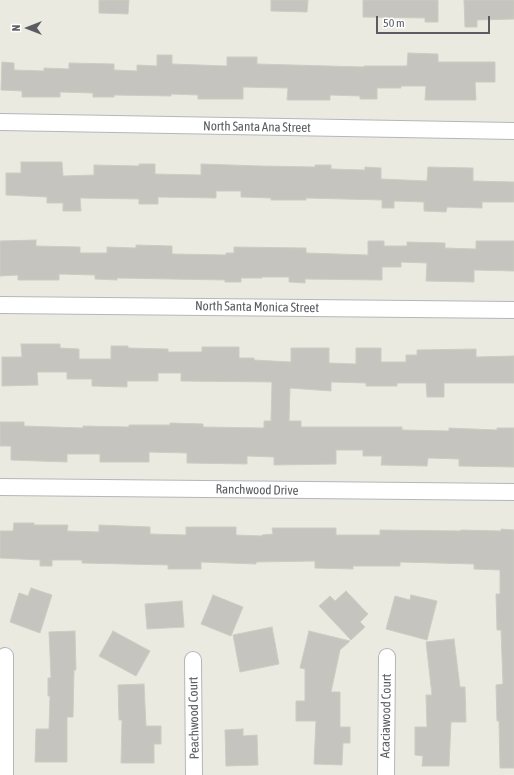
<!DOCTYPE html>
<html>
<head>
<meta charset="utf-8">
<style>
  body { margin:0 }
  #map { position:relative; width:514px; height:775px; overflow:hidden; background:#ebeae1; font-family:"Asap Condensed",sans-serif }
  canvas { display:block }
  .north { position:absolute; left:8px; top:8px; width:40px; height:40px; -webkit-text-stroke:3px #fff; paint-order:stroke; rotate:270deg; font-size:11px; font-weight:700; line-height:16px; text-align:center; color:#5a5c61 }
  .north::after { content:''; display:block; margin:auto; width:14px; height:18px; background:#5a5c61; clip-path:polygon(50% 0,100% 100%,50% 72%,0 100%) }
  .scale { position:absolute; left:376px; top:16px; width:114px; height:18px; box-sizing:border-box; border:2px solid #5a5c61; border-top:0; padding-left:5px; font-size:12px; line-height:14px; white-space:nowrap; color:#5a5c61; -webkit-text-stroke:3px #fff; paint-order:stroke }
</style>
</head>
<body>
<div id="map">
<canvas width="514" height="775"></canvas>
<div class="north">N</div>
<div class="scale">50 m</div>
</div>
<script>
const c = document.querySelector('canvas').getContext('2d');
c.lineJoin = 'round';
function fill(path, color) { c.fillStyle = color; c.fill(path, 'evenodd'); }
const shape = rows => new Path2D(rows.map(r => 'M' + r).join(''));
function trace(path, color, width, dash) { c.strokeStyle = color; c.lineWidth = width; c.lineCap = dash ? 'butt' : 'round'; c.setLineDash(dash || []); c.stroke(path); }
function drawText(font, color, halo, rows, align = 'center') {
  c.font = font + ' "Asap Condensed",sans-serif'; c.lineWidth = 3; c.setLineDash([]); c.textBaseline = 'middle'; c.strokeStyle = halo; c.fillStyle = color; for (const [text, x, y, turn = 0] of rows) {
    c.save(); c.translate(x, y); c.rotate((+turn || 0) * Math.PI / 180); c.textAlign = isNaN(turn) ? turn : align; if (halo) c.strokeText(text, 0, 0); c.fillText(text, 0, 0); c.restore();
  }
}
const building = shape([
  [99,0,129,0,128,14,99,13,99,0],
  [271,0,308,0,307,12,271,11,271,0],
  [363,0,438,0,438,22,425,22,425,18,363,17,363,0],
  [464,0,514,0,514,19,477,20,477,27,465,27,464,0],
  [408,53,438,54,438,62,495,62,495,82,475,82,476,100,425,100,426,86,401,86,401,88,377,88,377,99,360,99,360,96,330,95,330,100,287,100,288,88,243,87,243,99,198,99,198,95,171,94,171,96,114,95,114,97,93,97,93,93,60,92,60,97,22,97,22,91,1,90,2,62,14,63,14,70,44,71,44,68,69,69,69,63,114,64,114,70,137,71,137,65,157,66,157,55,172,55,172,64,227,66,227,57,257,57,257,64,364,67,364,66,407,66,408,53],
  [21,162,62,162,63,176,94,175,94,165,139,166,139,164,155,164,155,174,201,175,201,164,261,166,315,167,315,165,331,165,331,169,365,170,365,167,381,168,381,179,427,181,428,167,473,168,473,181,514,182,514,202,482,202,482,208,447,207,446,212,424,211,424,202,394,201,394,208,382,208,382,200,306,198,306,200,271,200,271,198,241,197,241,191,216,191,216,198,158,197,158,204,139,204,139,199,80,198,81,211,63,211,63,203,47,203,47,197,6,195,6,173,21,173,21,162],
  [36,240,36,246,80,247,80,253,107,253,107,247,136,248,136,245,172,246,172,254,226,255,226,253,234,253,234,247,306,248,306,253,368,255,368,241,384,241,384,246,407,246,407,242,445,243,445,248,476,249,476,241,514,241,514,271,474,270,474,282,426,281,427,263,401,262,401,267,382,267,382,280,305,279,305,283,289,282,289,277,262,277,262,278,241,278,241,282,225,282,225,280,117,278,117,280,95,279,95,275,59,274,59,280,18,280,18,275,0,276,0,241,36,240],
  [21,344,60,344,60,348,79,349,79,359,111,359,111,346,128,346,128,348,168,349,168,352,202,352,202,347,239,347,239,358,254,358,254,360,291,362,291,348,329,348,329,363,356,364,356,348,381,348,381,362,406,362,406,355,417,355,417,350,476,349,476,357,514,356,514,383,444,383,444,397,427,397,426,383,397,383,397,386,366,386,366,383,331,382,331,391,290,388,289,421,301,421,301,427,402,427,402,430,449,431,449,428,497,430,497,428,514,428,514,467,459,466,459,459,428,458,427,466,381,465,382,456,363,456,363,450,336,450,336,464,274,465,274,457,247,456,247,464,187,463,187,453,149,452,149,462,100,462,100,454,67,454,67,462,11,460,11,446,0,446,0,422,24,422,24,426,83,428,83,426,129,427,129,425,170,425,170,423,203,424,203,427,264,428,264,421,271,421,272,382,181,381,181,373,158,373,158,381,127,381,127,387,92,386,92,379,67,379,67,372,37,372,38,385,2,386,2,357,22,357,21,344],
  [14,523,34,523,34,525,68,525,67,531,99,532,99,525,150,527,150,534,186,535,186,527,236,527,236,535,262,536,262,535,273,534,272,528,336,528,336,535,380,535,380,530,461,531,461,530,501,531,501,529,514,530,514,768,500,768,499,721,497,721,496,685,503,684,501,630,497,630,496,594,500,594,500,570,474,569,474,564,400,562,400,566,353,566,353,569,315,568,315,561,256,562,256,564,201,562,201,569,168,569,168,565,82,563,82,560,52,560,52,566,40,566,40,560,0,558,0,531,13,531,14,523],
  [31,588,52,595,40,633,10,622,19,593,28,596,31,588],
  [346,591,368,614,360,622,365,627,351,640,319,606,330,596,335,601,346,591],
  [213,595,243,607,231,636,201,624,213,595],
  [411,595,437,601,427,640,386,629,395,596,410,600,411,595],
  [182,601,184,627,147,629,145,604,182,601],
  [272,627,279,664,240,672,233,635,272,627],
  [75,631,76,670,74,670,73,717,67,717,67,762,35,762,36,729,49,729,50,696,48,696,48,678,51,678,49,632,75,631],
  [113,631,150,651,136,676,99,656,113,631],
  [309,631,350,641,340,650,331,692,340,692,340,727,350,727,350,743,343,743,342,765,314,764,316,721,296,721,296,701,305,701,305,669,300,668,309,631],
  [454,639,460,687,465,687,466,722,451,722,449,766,422,766,423,756,415,755,415,727,427,727,426,695,432,695,426,642,454,639],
  [144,684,146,726,161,726,161,744,154,744,154,763,121,763,122,720,119,720,118,685,144,684],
  [243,729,243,736,257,735,258,765,226,766,225,730,243,729]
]);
const minor = shape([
  [0,122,514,131],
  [0,305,514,310],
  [0,487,514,492],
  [193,660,194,775],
  [5,775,5,656],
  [386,775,387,657]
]);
const streetNames = [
  ["North Santa Ana Street",257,127,1],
  ["North Santa Monica Street",257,307,1],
  ["Ranchwood Drive",257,490,1],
  ["Acaciawood Court",386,716,-89],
  ["Peachwood Court",194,718,-91]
];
fill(building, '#c6c4be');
trace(building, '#cfcbc1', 1);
trace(minor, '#b4b6bb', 18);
trace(minor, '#fff', 16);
drawText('13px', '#5a5c61', '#fff', streetNames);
</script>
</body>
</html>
